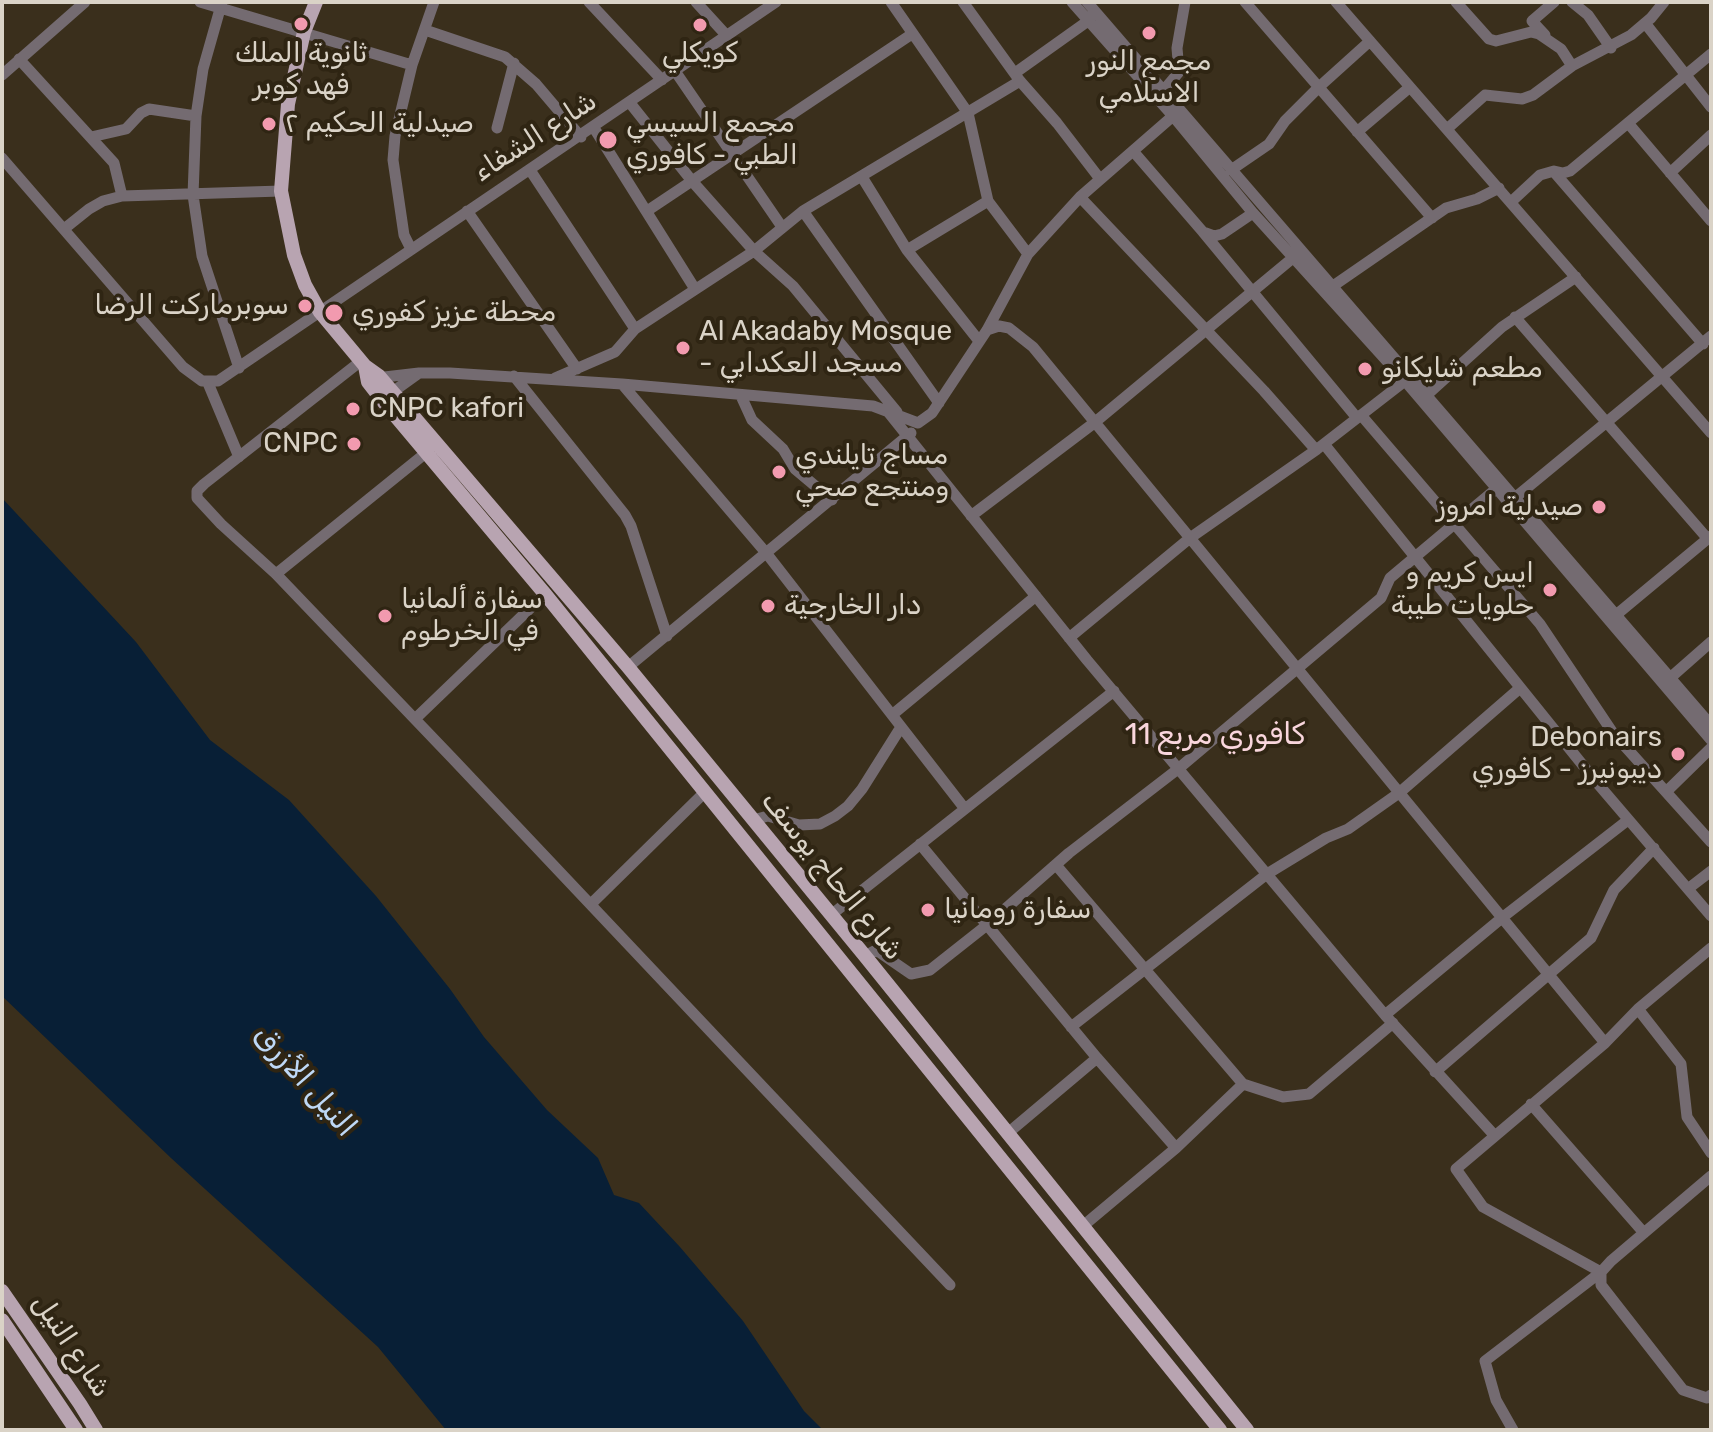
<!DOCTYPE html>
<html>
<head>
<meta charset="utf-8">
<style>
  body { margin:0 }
  #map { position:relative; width:1713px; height:1432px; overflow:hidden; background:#3a2f1c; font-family:Rubik,sans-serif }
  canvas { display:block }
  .frame { position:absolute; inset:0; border:4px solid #dad3c7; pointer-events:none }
</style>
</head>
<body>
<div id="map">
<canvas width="1713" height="1432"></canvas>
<div class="frame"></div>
</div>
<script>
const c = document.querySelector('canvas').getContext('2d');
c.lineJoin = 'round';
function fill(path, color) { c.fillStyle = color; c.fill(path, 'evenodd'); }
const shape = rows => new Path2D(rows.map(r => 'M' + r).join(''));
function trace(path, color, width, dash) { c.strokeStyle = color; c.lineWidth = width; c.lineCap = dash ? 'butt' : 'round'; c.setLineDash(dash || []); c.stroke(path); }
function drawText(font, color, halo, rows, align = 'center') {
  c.font = font + ' Rubik,Cairo,sans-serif'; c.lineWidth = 8; c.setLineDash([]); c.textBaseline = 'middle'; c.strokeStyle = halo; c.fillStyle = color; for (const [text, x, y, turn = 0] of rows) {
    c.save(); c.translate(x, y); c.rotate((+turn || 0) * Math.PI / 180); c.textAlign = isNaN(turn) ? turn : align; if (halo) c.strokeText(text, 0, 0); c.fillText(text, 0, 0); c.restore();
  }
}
const water = shape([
  [2,498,136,642,210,740,289,800,376,896,450,989,484,1037,547,1110,598,1158,614,1195,639,1203,680,1247,743,1321,804,1411,823,1430,446,1430,378,1347,171,1158,2,996]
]);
const minor = shape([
  [200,2,412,65],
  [222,2,203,69,196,116,193,195,202,256,239,368],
  [589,2,662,80],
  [696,2,727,36],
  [891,2,968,113,988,201,1028,254],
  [963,2,1020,81,1057,123,1100,179],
  [1072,2,1173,116,1253,213,1405,381,1711,740],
  [1087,2,1711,725],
  [1245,2,1432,218],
  [1336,2,1711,433],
  [1456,2,1489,39,1496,41,1531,32,1539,34,1561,49,1572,66],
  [1572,2,1588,15,1611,48],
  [1645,23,1711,107],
  [425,30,505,57,536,84,581,137],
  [1545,35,1532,21,1554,2],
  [19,59,114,163,122,196,281,191],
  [675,71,782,227],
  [1015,73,1088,21,1090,16],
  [2,75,85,2],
  [1163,91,1179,72,1177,48,1185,2],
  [630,103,692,181,754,251,793,286,897,412],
  [1628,123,1711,221],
  [497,128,514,63],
  [594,128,695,289],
  [1447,129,1485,95,1522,99,1533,95,1572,66,1631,35,1651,18,1664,2],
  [1357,132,1410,87],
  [91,137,126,129,141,113,149,109,196,116],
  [1133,151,1203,232,1214,236,1222,234,1253,213],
  [2,158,183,367,202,381,218,381,776,2],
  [530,170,635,329],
  [1231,170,1269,144,1285,121,1319,87,1370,41],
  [1554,172,1703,344],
  [1670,173,1711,135],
  [862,177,907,250,979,341],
  [1080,197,1264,391,1316,450],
  [1511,202,1540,175,1554,171,1563,173,1570,171,1711,54],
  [467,211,577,369],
  [647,211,912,34],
  [803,211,939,403],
  [64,229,89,209,103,201,122,196],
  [1203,232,1357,418],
  [411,249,404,235,393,160,395,136,412,65,434,2],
  [907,250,988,201],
  [1333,286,1446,208,1477,199,1499,188],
  [1515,317,1707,538],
  [987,330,999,326,1009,328,1033,347,1605,1043],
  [361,361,204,484,197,491,197,498,221,524,276,574,454,760,950,1285],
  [514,376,625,515,631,526,667,636],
  [376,378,419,373,450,373,622,384,873,406,918,423,932,413,987,330,1028,254,1080,197,1173,116],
  [555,378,615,352,635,329,754,251,803,211,1020,81],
  [208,383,239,457],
  [622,384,767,554,965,809],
  [1428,394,1502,327,1576,277],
  [387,396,419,373],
  [741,396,752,420,783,449,795,469,832,500],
  [889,413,1087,660,1385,1015,1495,1136],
  [1361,415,1540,624,1613,733,1711,842],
  [1324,444,1598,784,1711,916],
  [1511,501,1711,336],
  [971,516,1094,423,1294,257],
  [276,574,427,452],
  [1616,615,1711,536],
  [1069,638,1190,538,1316,450,1405,381],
  [628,667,911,433],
  [1670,678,1711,642],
  [892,715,1036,596],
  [415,719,545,594],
  [1667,791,1711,748],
  [753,820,768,816,799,825,820,824,835,816,848,806,862,789,901,727],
  [920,844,1097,1058,1176,1148],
  [1056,865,1243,1084,1283,1097,1309,1094,1393,1023],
  [1689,888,1711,871],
  [591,904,704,793],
  [831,915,1114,691],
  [865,956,874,951,879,952,911,974,930,970,987,925,1069,853,1178,769,1381,598,1390,578,1496,489],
  [1638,1009,1681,1064,1687,1117,1711,1153],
  [1385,1015,1503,917,1628,820],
  [1071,1027,1267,874,1326,838,1348,829,1399,793,1520,688],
  [1435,1072,1591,938,1614,890,1654,848],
  [1531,1104,1644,1233],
  [1008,1133,1097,1058],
  [1711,1176,1611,1261,1601,1272,1601,1285,1683,1390,1707,1398,1711,1395],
  [1083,1226,1176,1148,1243,1084],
  [1513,1430,1496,1400,1485,1361,1601,1272,1483,1207,1456,1169,1605,1043,1638,1009,1711,948]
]);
const major = shape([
  [316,2,304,32,288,104,281,191,294,255,305,285,320,312,365,366,379,376,628,667,865,956,1247,1430],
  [365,366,368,382,382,400,545,594,1220,1430],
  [2,1291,80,1404,96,1430],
  [2,1320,76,1430]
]);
const markers = [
  [301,24,8,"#f29aaf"],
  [700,25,8,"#f29aaf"],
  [1149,33,8,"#f29aaf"],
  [269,124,8,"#f29aaf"],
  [608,140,10,"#f29aaf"],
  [305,306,8,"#f29aaf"],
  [334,313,10,"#f29aaf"],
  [683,348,8,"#f29aaf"],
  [1365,369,8,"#f29aaf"],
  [353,409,8,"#f29aaf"],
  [354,444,8,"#f29aaf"],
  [779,472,8,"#f29aaf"],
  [1599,507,8,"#f29aaf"],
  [1550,590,8,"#f29aaf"],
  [768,606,8,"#f29aaf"],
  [385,616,8,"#f29aaf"],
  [1678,754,8,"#f29aaf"],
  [928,910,8,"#f29aaf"]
];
const poiNames = [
  ["ثانوية الملك",301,54,"center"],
  ["فهد كوبر",301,86,"center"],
  ["كويكلي",700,54,"center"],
  ["مجمع النور",1149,62,"center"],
  ["الاسلامي",1149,94,"center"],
  ["صيدلية الحكيم ٢",285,124],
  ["مجمع السيسي",626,124],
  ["الطبي - كافوري",626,156],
  ["سوبرماركت الرضا",289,306,"right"],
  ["محطة عزيز كفوري",352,313],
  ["Al Akadaby Mosque",699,332],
  ["- مسجد العكدابي",699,364],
  ["مطعم شايكانو",1381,369],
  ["CNPC kafori",369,409],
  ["CNPC",338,444,"right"],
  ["مساج تايلندي",795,456],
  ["ومنتجع صحي",795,488],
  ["صيدلية امروز",1583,507,"right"],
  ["ايس كريم و",1534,574,"right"],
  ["حلويات طيبة",1534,606,"right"],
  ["سفارة ألمانيا",401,600],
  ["في الخرطوم",401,632],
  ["دار الخارجية",784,606],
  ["Debonairs",1662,738,"right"],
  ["ديبونيرز - كافوري",1662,770,"right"],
  ["سفارة رومانيا",944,910]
];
const streetNames = [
  ["شارع الشفاء",535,137,-33],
  ["شارع الحاج يوسف",832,876,51],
  ["شارع النيل",71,1346,56]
];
const neighbourhoodNames = [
  ["كافوري مربع 11",1215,735]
];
const waterNames = [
  ["النيل الأزرق",305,1081,49]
];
fill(water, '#081f36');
trace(minor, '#746b71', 11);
trace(major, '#b8a4b1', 14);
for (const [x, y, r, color] of markers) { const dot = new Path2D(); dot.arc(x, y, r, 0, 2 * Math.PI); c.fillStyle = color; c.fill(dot); trace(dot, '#2f2513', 3); }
drawText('28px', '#dad3c7', '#2f2513', poiNames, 'left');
drawText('28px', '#dad3c7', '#2f2513', streetNames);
drawText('30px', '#f9d6dd', '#2f2513', neighbourhoodNames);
drawText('italic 30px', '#bed8f6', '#2f2513', waterNames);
</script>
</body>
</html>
